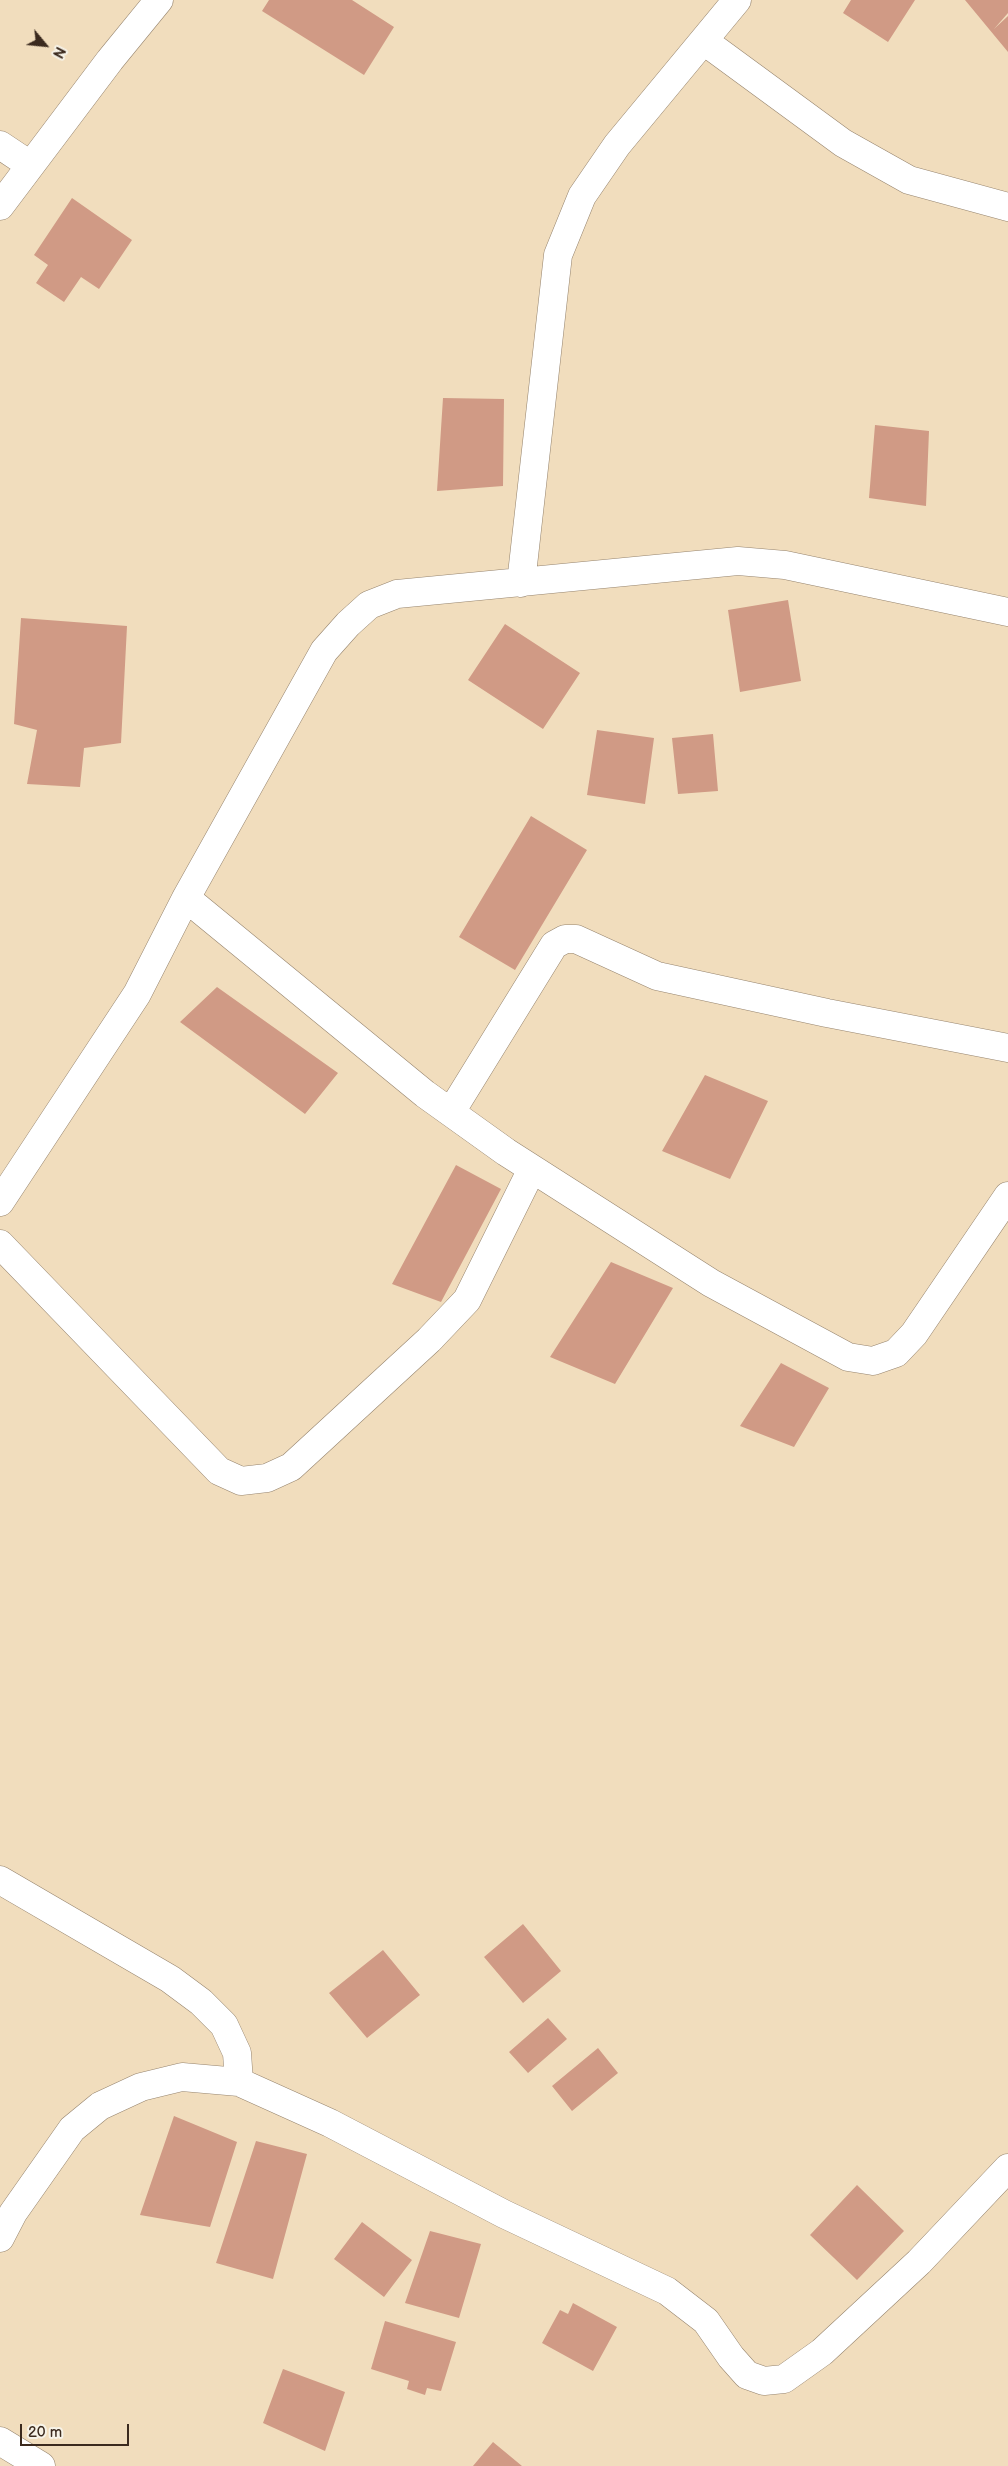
<!DOCTYPE html>
<html>
<head>
<meta charset="utf-8">
<style>
  body { margin:0 }
  #map { position:relative; width:1008px; height:2466px; overflow:hidden; background:#f1ddbd; font-family:"Balsamiq Sans",sans-serif }
  canvas { display:block }
  .north { position:absolute; left:20px; top:20px; width:50px; height:50px; -webkit-text-stroke:4px #f7f3e8; paint-order:stroke; rotate:118deg; font-size:14px; font-weight:700; line-height:20px; text-align:center; color:#3b2a1e }
  .north::after { content:''; display:block; margin:auto; width:18px; height:22px; background:#3b2a1e; clip-path:polygon(50% 0,100% 100%,50% 72%,0 100%) }
  .scale { position:absolute; left:20px; top:2424px; width:109px; height:22px; box-sizing:border-box; border:2px solid #3b2a1e; border-top:0; padding-left:6px; font-size:15px; line-height:18px; white-space:nowrap; color:#3b2a1e; -webkit-text-stroke:4px #f7f3e8; paint-order:stroke }
</style>
</head>
<body>
<div id="map">
<canvas width="1008" height="2466"></canvas>
<div class="north">N</div>
<div class="scale">20 m</div>
</div>
<script>
const c = document.querySelector('canvas').getContext('2d');
c.lineJoin = 'round';
function fill(path, color) { c.fillStyle = color; c.fill(path, 'evenodd'); }
const shape = rows => new Path2D(rows.map(r => 'M' + r).join(''));
function trace(path, color, width, dash) { c.strokeStyle = color; c.lineWidth = width; c.lineCap = dash ? 'butt' : 'round'; c.setLineDash(dash || []); c.stroke(path); }
const building = shape([
  [269,0,352,0,394,27,364,75,262,11],
  [851,0,915,0,888,42,843,13],
  [965,0,1008,0,1008,13,994,29,1008,16,1008,52],
  [72,198,132,240,99,289,81,277,64,302,36,283,48,265,34,255],
  [443,398,504,399,503,486,437,491],
  [875,425,929,431,926,506,869,498],
  [788,600,801,681,740,692,728,610],
  [21,618,127,626,121,743,84,748,80,787,27,784,37,730,14,724],
  [505,624,580,673,543,729,468,680],
  [597,730,654,738,645,804,587,795],
  [713,734,718,791,678,794,672,738],
  [531,816,587,850,515,970,459,937],
  [217,987,338,1073,305,1114,180,1022],
  [705,1075,768,1101,730,1179,662,1151],
  [456,1165,501,1189,441,1302,392,1284],
  [611,1262,673,1288,615,1384,550,1357],
  [781,1363,829,1388,794,1447,740,1426],
  [523,1924,561,1971,523,2003,484,1957],
  [383,1950,420,1995,367,2038,329,1993],
  [548,2018,567,2039,528,2073,509,2052],
  [598,2048,618,2073,572,2111,552,2086],
  [174,2116,237,2142,210,2227,140,2215],
  [256,2141,307,2154,273,2279,216,2263],
  [857,2185,904,2231,857,2280,810,2235],
  [362,2222,412,2260,384,2297,334,2259],
  [430,2231,481,2244,459,2318,405,2303],
  [573,2303,617,2327,593,2371,542,2343,560,2310,568,2314],
  [385,2321,456,2342,441,2391,427,2388,425,2395,407,2389,409,2381,371,2369],
  [283,2369,345,2392,325,2451,263,2423],
  [493,2442,522,2466,473,2466]
]);
const minor = shape([
  [704,41,843,143,909,180,1008,207],
  [0,145,30,165],
  [0,206,110,60,159,0],
  [521,583,558,255,582,196,617,145,737,0],
  [186,898,425,1094,506,1152,711,1283,848,1357,873,1361,896,1353,914,1334,1008,1196],
  [451,1112,554,945,565,939,576,939,657,976,827,1013,1008,1048],
  [0,1202,137,994,186,898,324,651,348,624,369,605,397,594,738,561,785,565,1008,612],
  [0,1244,219,1471,241,1481,267,1478,291,1467,429,1340,467,1300,532,1169],
  [0,1880,170,1979,201,2002,224,2025,237,2053,239,2082],
  [0,2238,13,2213,72,2129,100,2106,141,2087,182,2077,239,2082,330,2123,504,2214,667,2291,706,2321,731,2357,747,2375,764,2381,784,2379,822,2352,919,2262,1008,2168],
  [0,2441,41,2466]
]);
fill(building, '#d09a85');
trace(minor, '#96846e', 29);
trace(minor, '#fff', 28);
</script>
</body>
</html>
